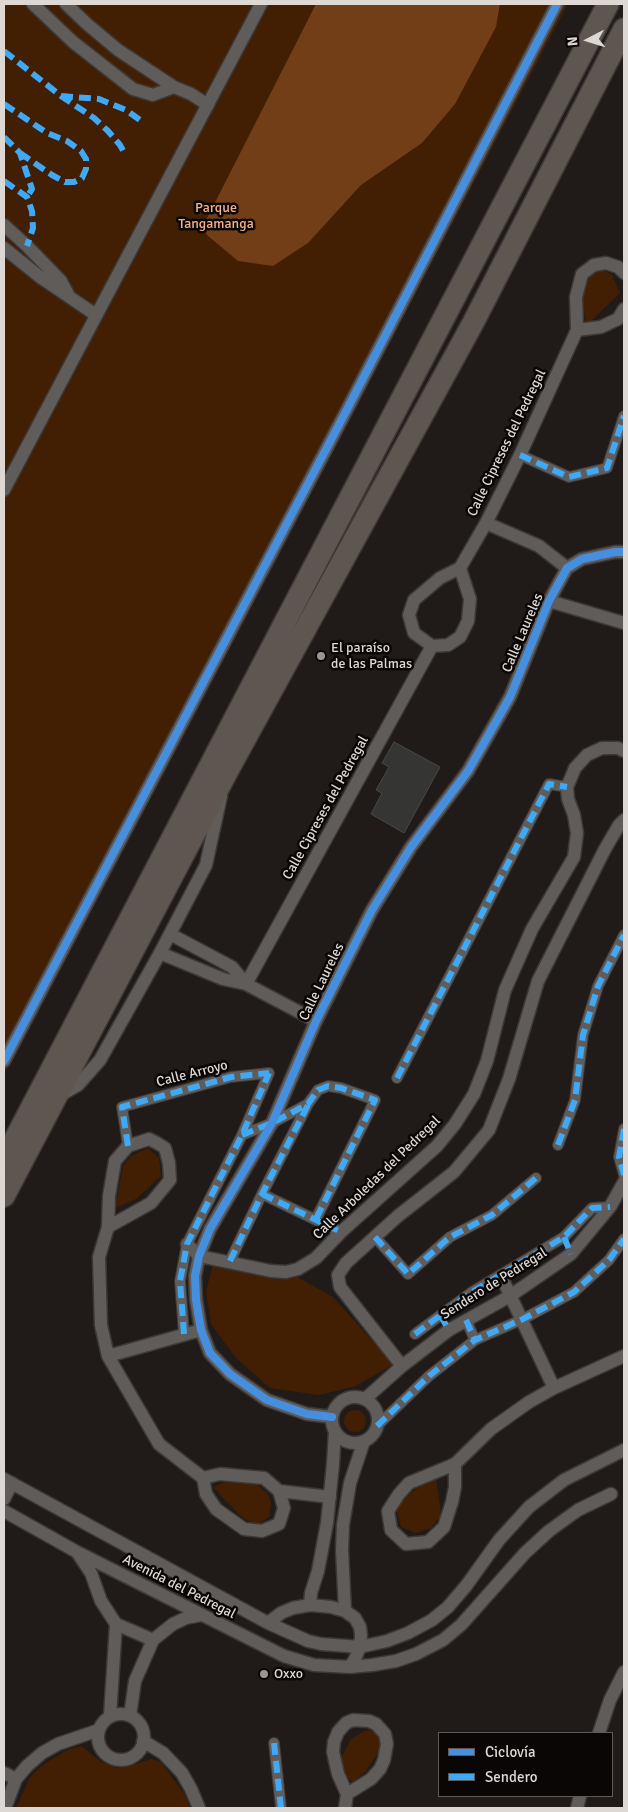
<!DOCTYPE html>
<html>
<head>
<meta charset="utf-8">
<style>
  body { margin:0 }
  #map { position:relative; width:628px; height:1812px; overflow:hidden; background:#201b18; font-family:Signika,sans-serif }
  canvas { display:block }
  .frame { position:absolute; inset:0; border:5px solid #ded8d4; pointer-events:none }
  .legend { position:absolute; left:438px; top:1732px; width:175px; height:65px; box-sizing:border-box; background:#0a0605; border:1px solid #5f5a58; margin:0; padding:6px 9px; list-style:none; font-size:15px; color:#ded8d4 }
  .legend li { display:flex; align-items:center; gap:10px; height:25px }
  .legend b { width:25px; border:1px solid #5f5a58 }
  .north { position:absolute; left:563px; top:15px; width:50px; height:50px; -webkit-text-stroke:4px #0a0605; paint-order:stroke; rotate:265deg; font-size:14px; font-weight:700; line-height:20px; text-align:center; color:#ded8d4 }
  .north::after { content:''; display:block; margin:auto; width:18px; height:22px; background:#ded8d4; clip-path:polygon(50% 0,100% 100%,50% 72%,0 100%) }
</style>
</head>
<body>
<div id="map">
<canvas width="628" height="1812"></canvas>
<div class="frame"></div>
<ul class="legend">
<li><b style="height:6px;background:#468fdf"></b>Ciclovía</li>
<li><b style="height:6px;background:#3fa9f5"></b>Sendero</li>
</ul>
<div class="north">N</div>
</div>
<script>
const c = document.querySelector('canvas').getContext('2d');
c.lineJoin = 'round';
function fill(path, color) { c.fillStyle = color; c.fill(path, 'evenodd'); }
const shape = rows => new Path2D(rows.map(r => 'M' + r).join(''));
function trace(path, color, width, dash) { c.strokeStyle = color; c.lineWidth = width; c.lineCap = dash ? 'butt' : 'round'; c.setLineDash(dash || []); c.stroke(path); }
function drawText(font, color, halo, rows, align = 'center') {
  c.font = font + ' Signika,sans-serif'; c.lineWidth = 5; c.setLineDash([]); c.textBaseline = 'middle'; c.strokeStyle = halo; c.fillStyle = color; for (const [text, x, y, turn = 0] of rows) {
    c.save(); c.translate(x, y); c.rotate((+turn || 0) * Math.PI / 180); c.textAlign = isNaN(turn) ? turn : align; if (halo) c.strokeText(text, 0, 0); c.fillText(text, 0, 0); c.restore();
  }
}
const green = shape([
  [4,4,568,4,4,1075],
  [604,269,612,275,620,293,587,325,580,289,592,275],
  [148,1148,159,1158,161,1176,136,1199,115,1208,123,1166,131,1156],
  [213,1263,297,1277,333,1297,385,1355,392,1365,356,1386,319,1395,270,1388,236,1358,211,1324,206,1292],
  '344 1421a11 11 0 1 1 22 0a11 11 0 1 1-22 0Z',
  [436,1476,441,1515,431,1528,416,1533,401,1527,396,1507,412,1492],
  [225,1482,256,1484,268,1494,271,1503,269,1517,256,1526,239,1515,213,1487],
  [366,1730,373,1731,379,1736,381,1744,380,1750,366,1771,352,1783,345,1773,342,1764,342,1756,351,1739],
  [81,1746,102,1762,117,1768,130,1766,151,1759,161,1762,185,1795,190,1808,16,1808,30,1777,41,1766,67,1750]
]);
const water = shape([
  [316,4,500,4,496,27,455,104,422,143,361,185,308,243,273,266,238,261,207,235,203,226]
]);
const building = shape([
  [394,742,440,767,404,833,371,814,382,793,376,790,389,767,382,763,394,742]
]);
const pedestrian = shape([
  [520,455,569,477,607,468,624,416],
  [397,1078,549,784,567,787],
  [624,1129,619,1157,624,1175],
  [242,1135,272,1123,308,1104,318,1090,328,1086,341,1088,375,1100,316,1219],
  [558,1145,575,1100,583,1035,598,986,624,935],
  [128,1146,122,1107,231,1077,269,1073],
  [262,1194,341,1232],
  [375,1237,408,1274,450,1237,492,1215,536,1178],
  [230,1261,262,1194,308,1104],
  [466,1320,475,1340],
  [184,1334,180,1281,187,1244,242,1135,269,1073],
  [415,1334,472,1292,564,1237,592,1208,610,1207],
  [377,1426,429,1376,475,1340,523,1319,574,1292,609,1260,624,1239],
  [274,1743,281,1808]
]);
const minor = shape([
  [33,4,73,42,133,89,153,95,174,87,191,94,208,105],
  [66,4,87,24,118,50,174,87],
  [4,225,27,246,61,281,68,294],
  [4,248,40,277,96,315],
  [577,330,601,327,618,319,624,309],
  [4,490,261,4],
  [486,523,539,546,567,568],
  [460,568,470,599,468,621,460,637,448,645,432,646,414,633,409,615,414,600,440,578,460,568,486,523,520,455,577,330,576,297,582,274,594,265,606,263,618,267,624,273],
  [549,601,624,623],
  [170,934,232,967,246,984],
  [160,953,223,979,246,984,316,1021],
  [246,984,432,646],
  [4,1061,343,417,557,4],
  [59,1096,78,1085,100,1060,160,953,206,865,221,796],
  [108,1227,151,1203,170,1180,169,1163,165,1148,157,1143,149,1139,128,1146,115,1161,109,1196,108,1227,99,1257,101,1325,108,1356,159,1444,203,1478,206,1494,216,1509,244,1529,262,1531,279,1524,284,1508,279,1491,264,1478,220,1474,203,1478],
  [187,1244,199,1256,271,1271,286,1272,298,1269,316,1258,341,1232,437,1146,455,1124,474,1094,487,1061,505,990,532,929,574,857,577,833,574,815,568,799,567,787,575,768,587,755,602,748,618,748,624,751],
  [501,1276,554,1388],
  [108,1356,201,1330],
  [402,1366,340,1287,338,1275,346,1263,398,1216,454,1172,489,1130,509,1079,538,981,605,849,619,825,624,820],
  '332 1420a23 23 0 1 1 46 0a23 23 0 1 1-46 0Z',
  [365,1399,402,1366,449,1330,510,1296,571,1254,610,1207,624,1182],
  [332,1417,307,1414,267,1400,230,1374,210,1353,201,1330,196,1300,195,1276,199,1256,210,1229,272,1123,316,1021,372,910,411,847,468,771,510,697,549,601,567,568,582,559,615,552,624,552],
  [455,1464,455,1487,452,1502,444,1527,428,1542,406,1544,391,1530,388,1511,399,1494,409,1483,455,1464,491,1429,529,1402,554,1388,624,1356],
  [4,1479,268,1623,308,1641,321,1644,360,1647,387,1641,408,1633,432,1620,448,1607,466,1586,499,1540,529,1507,564,1480,624,1450],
  [279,1491,330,1497],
  [4,1499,12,1483],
  [4,1511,77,1552,284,1656,314,1665,350,1667,372,1665,396,1661,416,1654,443,1640,461,1625,525,1553,549,1531,578,1510,611,1494],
  [77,1552,91,1573,101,1601,116,1624,110,1716],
  [310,1605,311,1593,318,1571,327,1523,333,1464,335,1431],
  [345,1611,342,1550,343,1525,350,1483,364,1441],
  [268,1623,281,1613,293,1608,310,1605,331,1607,345,1611,355,1618,360,1627,361,1635,360,1647,355,1659,350,1667],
  [116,1624,153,1640],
  '98 1737a23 23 0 1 1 46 0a23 23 0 1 1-46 0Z',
  [130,1716,135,1681,153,1640,173,1624,186,1618,201,1615],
  [599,1733,610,1700,624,1672],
  [143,1741,163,1753,182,1773,191,1789,199,1808],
  [4,1773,16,1779],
  [5,1808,16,1779,27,1766,42,1753,58,1744,99,1730],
  [345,1808,347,1794,338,1774,333,1752,334,1742,338,1732,346,1723,353,1720,369,1721,376,1724,385,1734,387,1744,384,1760,380,1769,371,1779,347,1794],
  [577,1808,580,1796]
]);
const trunk = shape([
  [4,1160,608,4],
  [4,1196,227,772,473,323,624,29]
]);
const quiet = shape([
  [4,51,61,96,94,118,108,131,120,145,125,154],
  [61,96,99,99,126,110,140,120],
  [4,104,47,133,67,141,81,151,86,159,86,169,82,178,74,182,65,182,52,175,20,153],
  [4,137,20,153,32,189,27,197],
  [4,181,27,197,32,211,33,228,27,246],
  [520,455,569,477,607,468,624,416],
  [397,1078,549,784,567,787],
  [624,1129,619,1157,624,1175],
  [242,1135,272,1123,308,1104,318,1090,328,1086,341,1088,375,1100,316,1219],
  [558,1145,575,1100,583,1035,598,986,624,935],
  [128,1146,122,1107,231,1077,269,1073],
  [262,1194,341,1232],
  [375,1237,408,1274,450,1237,492,1215,536,1178],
  [564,1237,571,1254],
  [230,1261,262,1194,308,1105],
  [440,1315,449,1330],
  [466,1320,475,1340],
  [184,1334,180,1281,187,1244,242,1135,269,1073],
  [415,1334,472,1292,564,1237,592,1208,610,1207],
  [377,1426,429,1376,475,1340,523,1319,574,1292,609,1260,624,1239],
  [274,1743,281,1808]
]);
const cycleway = shape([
  [4,1061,343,417,557,4],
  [332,1417,307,1414,267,1400,230,1374,210,1353,201,1330,196,1300,195,1276,199,1256,210,1229,272,1123,316,1021,372,910,411,847,468,771,510,697,549,601,567,568,582,559,615,552,624,552]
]);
const markers = [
  [321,656,5,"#9c9692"],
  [264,1674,5,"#9c9692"]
];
const parkNames = [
  ["Parque",216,208],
  ["Tangamanga",216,224]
];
const streetNames = [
  ["Calle Cipreses del Pedregal",507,443,-64],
  ["Calle Laureles",523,633,-67],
  ["Calle Cipreses del Pedregal",326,808,-61],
  ["Calle Laureles",322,982,-64],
  ["Calle Arroyo",192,1074,-14],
  ["Calle Arboledas del Pedregal",377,1178,-44],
  ["Sendero de Pedregal",494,1284,-32],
  ["Avenida del Pedregal",179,1587,27]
];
const poiNames = [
  ["El paraíso",331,648],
  ["de las Palmas",331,664],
  ["Oxxo",274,1674]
];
fill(green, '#421e03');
fill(water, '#723e17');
fill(building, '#353533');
trace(building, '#484847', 1);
trace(pedestrian, '#3c3836', 12);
trace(minor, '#3c3836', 15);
trace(trunk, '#3c3836', 24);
trace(pedestrian, '#605c5a', 10);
trace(minor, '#605c5a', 12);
trace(trunk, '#5e5651', 21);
trace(quiet, '#3fa9f5', 6, [12, 6]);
trace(cycleway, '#468fdf', 8);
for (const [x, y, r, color] of markers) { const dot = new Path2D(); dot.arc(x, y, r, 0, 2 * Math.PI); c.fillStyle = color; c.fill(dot); trace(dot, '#0a0605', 2); }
drawText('14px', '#f1b48c', '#0a0605', parkNames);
drawText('14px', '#ded8d4', '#0a0605', streetNames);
drawText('14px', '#ded8d4', '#0a0605', poiNames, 'left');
</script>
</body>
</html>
